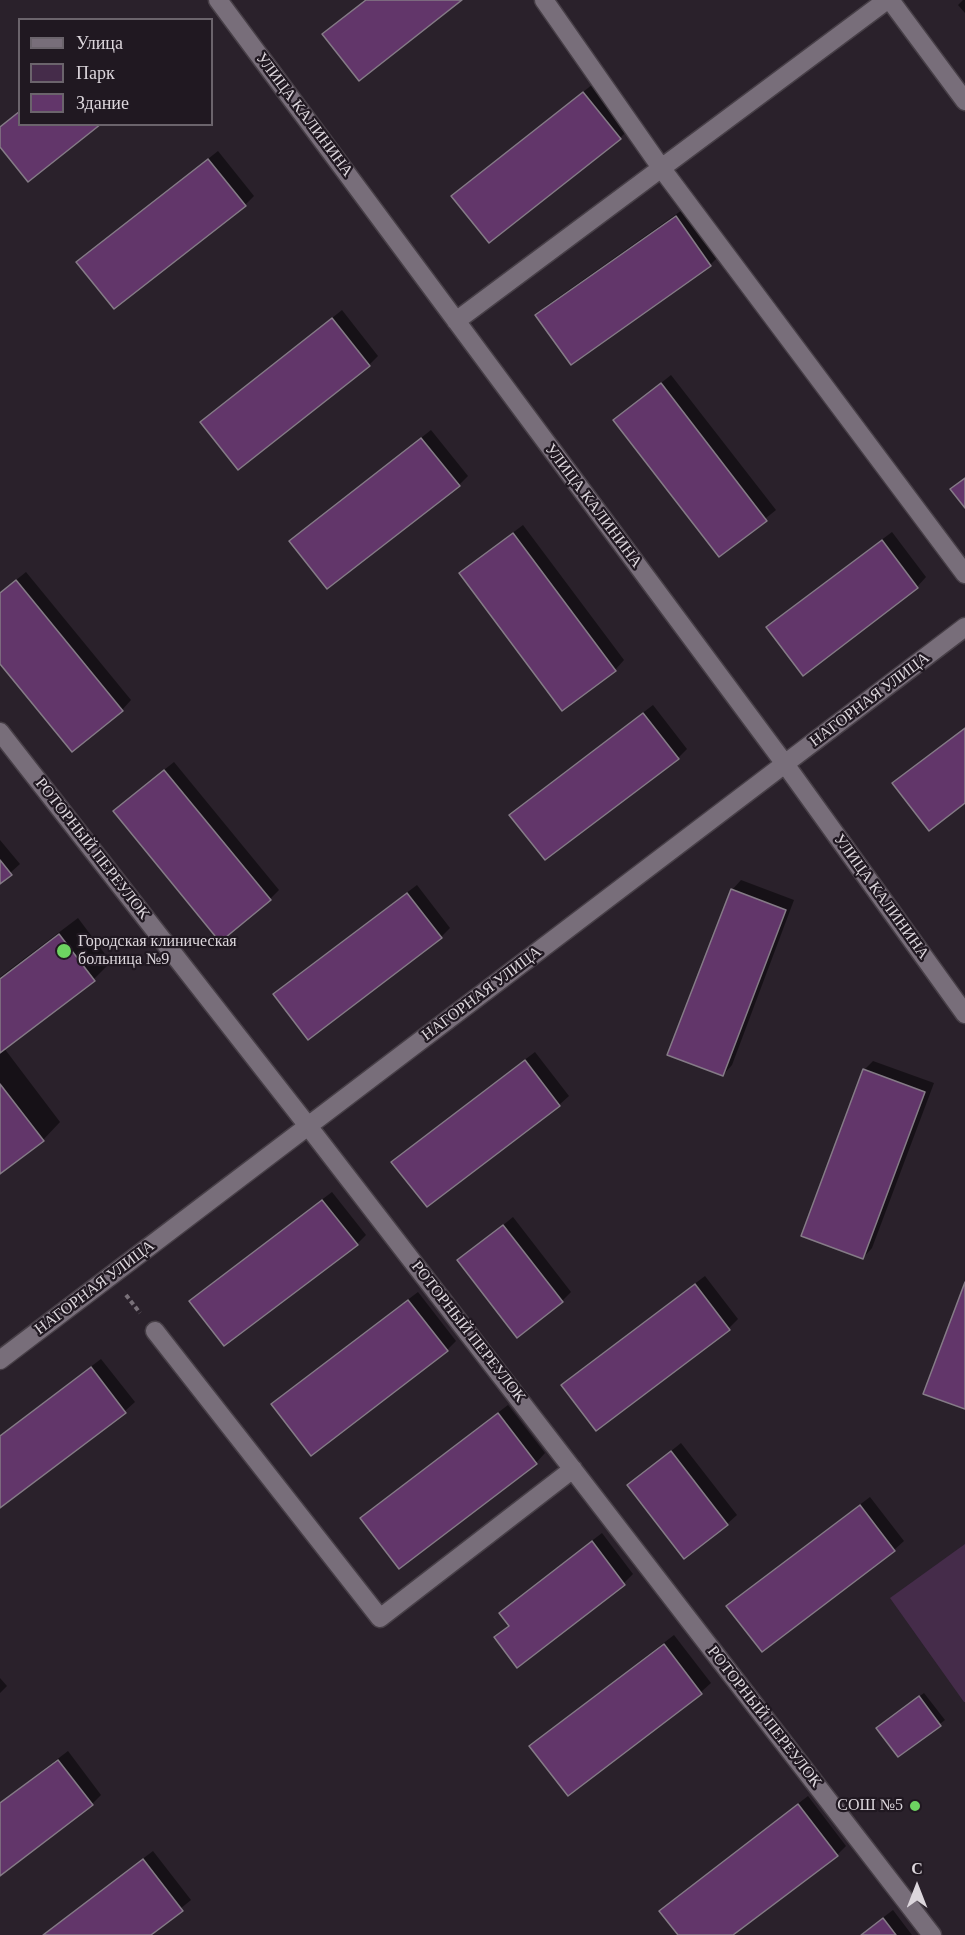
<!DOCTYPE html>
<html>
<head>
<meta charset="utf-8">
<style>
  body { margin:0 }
  #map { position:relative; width:965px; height:1935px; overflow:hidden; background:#2a212b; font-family:"Times New Roman",serif }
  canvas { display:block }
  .legend { position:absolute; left:18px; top:18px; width:195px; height:108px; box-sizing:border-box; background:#201821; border:2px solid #6b646c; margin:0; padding:8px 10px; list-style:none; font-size:18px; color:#dcd6dc }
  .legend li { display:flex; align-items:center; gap:12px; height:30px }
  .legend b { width:30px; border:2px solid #6b646c }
  .north { position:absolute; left:887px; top:1857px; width:60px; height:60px; -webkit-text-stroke:4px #201821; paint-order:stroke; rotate:0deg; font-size:16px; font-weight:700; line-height:24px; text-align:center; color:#dcd6dc }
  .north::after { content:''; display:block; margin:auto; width:21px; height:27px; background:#dcd6dc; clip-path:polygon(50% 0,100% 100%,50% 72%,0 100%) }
</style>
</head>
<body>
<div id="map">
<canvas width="965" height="1935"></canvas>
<ul class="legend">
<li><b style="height:8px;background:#786e7a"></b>Улица</li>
<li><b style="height:16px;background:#452c4a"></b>Парк</li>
<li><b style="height:16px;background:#62366a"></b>Здание</li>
</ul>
<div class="north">С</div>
</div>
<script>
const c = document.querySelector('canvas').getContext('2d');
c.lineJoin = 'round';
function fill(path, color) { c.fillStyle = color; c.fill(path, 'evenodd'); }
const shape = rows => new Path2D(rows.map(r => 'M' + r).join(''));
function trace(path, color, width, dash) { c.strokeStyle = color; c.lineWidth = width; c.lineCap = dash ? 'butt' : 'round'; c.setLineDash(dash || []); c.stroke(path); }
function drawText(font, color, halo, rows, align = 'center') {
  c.font = font + ' "Times New Roman",serif'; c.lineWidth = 4.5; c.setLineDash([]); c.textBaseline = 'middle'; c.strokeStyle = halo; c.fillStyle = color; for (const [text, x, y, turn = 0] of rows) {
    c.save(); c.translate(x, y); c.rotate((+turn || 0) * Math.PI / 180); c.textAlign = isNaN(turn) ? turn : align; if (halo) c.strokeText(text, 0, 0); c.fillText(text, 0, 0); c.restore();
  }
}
const green = shape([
  [965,1544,965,1702,964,1702,890,1598]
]);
const shadow = shape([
  [963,0,965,0,965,13,958,5],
  [593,84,629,129,620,138,453,196],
  [218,151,254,196,245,205,78,262],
  [685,208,719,256,710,265,537,315,546,306],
  [342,310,378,356,369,365,202,422],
  [671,375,776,510,720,555,615,420],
  [431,430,468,476,459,485,291,541],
  [523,525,624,660,615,670,461,574,471,564],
  [892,532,926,577,917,587,803,673,768,627,778,618],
  [26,572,131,700,122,710,0,662,0,593],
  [653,705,687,749,678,758,511,815,520,806],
  [965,727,965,801,894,783,903,774],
  [174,762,279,890,270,899,124,802],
  [0,840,20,864,0,882],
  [741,880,794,900,732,1065,723,1075,732,890],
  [417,885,450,928,441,937,275,994,284,985],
  [78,918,111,962,94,979,4,1048,60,1122,43,1140,0,1172,0,977],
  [535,1052,569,1096,559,1105,427,1205,393,1162,402,1153],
  [873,1061,934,1083,872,1248,863,1258,864,1070],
  [332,1192,366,1235,357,1244,191,1301,200,1292],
  [513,1217,571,1292,562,1301,459,1261],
  [705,1276,738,1319,729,1328,597,1429,563,1385,572,1376],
  [418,1292,456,1341,447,1350,273,1404,282,1395],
  [101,1359,135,1402,125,1411,0,1506,0,1435],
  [508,1405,545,1453,536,1463,399,1566,362,1518,371,1509],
  [681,1443,737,1515,727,1524,629,1485],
  [870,1497,904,1541,894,1550,762,1650,728,1606,737,1597],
  [602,1533,633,1574,624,1583,517,1665,496,1637,509,1625,501,1613,510,1604],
  [674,1635,711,1683,701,1692,568,1794,531,1746,541,1737],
  [0,1678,7,1686,0,1693],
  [924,1693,945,1720,899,1755,882,1724],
  [68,1751,101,1795,92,1804,0,1874,0,1803],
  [808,1796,846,1846,837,1855,731,1935,679,1935,661,1911,670,1902],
  [153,1851,191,1900,148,1935,43,1935],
  [893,1910,912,1935,860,1935]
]);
const building = shape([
  [366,0,462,0,359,81,322,34,366,0],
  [583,92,621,139,489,243,451,196,583,92],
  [20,111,20,124,101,124,28,182,0,147,0,127,20,111],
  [208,159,246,206,114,309,76,262,208,159],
  [676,216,711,266,571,365,535,315,676,216],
  [332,318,370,366,238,470,200,422,332,318],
  [661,383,767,521,719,557,613,420,661,383],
  [421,438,460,486,327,589,289,541,421,438],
  [965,478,965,508,950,489,965,478],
  [513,533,616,671,562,711,459,573,513,533],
  [882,540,918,588,803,676,766,627,882,540],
  [16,580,123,711,72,752,0,664,0,593,16,580],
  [643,713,679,759,545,860,509,815,643,713],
  [965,728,965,803,929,831,892,783,965,728],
  [164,770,271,900,220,942,113,811,164,770],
  [0,860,12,875,0,884,0,860],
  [731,889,786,910,723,1076,667,1055,731,889],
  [407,893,442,938,308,1040,273,994,407,893],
  [59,934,95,981,0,1053,0,979,59,934],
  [525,1060,560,1106,427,1207,391,1162,525,1060],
  [863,1069,925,1092,863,1259,801,1236,863,1069],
  [0,1084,44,1141,0,1174,0,1084],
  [322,1200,358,1245,224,1346,189,1301,322,1200],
  [503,1225,563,1302,517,1338,457,1260,503,1225],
  [965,1282,965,1409,923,1394,965,1282],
  [695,1284,730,1330,596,1431,561,1385,695,1284],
  [408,1300,448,1351,311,1456,271,1404,408,1300],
  [91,1367,126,1413,0,1508,0,1436,91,1367],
  [498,1413,537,1464,399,1569,360,1518,498,1413],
  [671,1451,728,1525,684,1559,627,1485,671,1451],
  [860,1505,895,1551,762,1652,726,1606,860,1505],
  [592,1541,625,1585,517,1668,494,1637,509,1626,499,1613,592,1541],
  [664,1644,702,1694,568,1796,529,1746,664,1644],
  [919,1696,941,1726,898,1757,876,1728,919,1696],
  [58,1760,93,1805,0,1876,0,1803,58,1760],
  [798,1804,838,1856,733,1935,678,1935,659,1911,798,1804],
  [143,1859,183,1911,151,1935,43,1935,143,1859],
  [883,1918,896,1935,861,1935,883,1918]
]);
const path = shape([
  [126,1295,140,1313]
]);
const minor = shape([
  [218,0,785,764,965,1014],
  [544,0,662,169,965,574],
  [890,0,965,101],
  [456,321,887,0],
  [0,732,308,1126,932,1935],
  [155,1331,380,1618,573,1469],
  [0,1360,965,627]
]);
const markers = [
  [64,951,8,"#6dd361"],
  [915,1806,6,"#6dd361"]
];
const streetNames = [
  ["УЛИЦА КАЛИНИНА",304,115,53],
  ["УЛИЦА КАЛИНИНА",593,506,53],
  ["НАГОРНАЯ УЛИЦА",870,700,-37],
  ["РОТОРНЫЙ ПЕРЕУЛОК",92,849,52],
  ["УЛИЦА КАЛИНИНА",881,897,54],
  ["НАГОРНАЯ УЛИЦА",482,994,-37],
  ["НАГОРНАЯ УЛИЦА",95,1288,-37],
  ["РОТОРНЫЙ ПЕРЕУЛОК",468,1332,52],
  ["РОТОРНЫЙ ПЕРЕУЛОК",764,1717,52]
];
const poiNames = [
  ["Городская клиническая",78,942],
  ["больница №9",78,960],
  ["СОШ №5",903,1806,"right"]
];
fill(green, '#452c4a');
fill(shadow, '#0007');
fill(building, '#62366a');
trace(building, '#857b87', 1.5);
trace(minor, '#473f47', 21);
trace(path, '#797179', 4, [4.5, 3]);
trace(minor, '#786e7a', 18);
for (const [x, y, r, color] of markers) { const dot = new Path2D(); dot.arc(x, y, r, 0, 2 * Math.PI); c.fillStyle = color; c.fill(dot); trace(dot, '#201821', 2); }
drawText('16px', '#dcd6dc', '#201821', streetNames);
drawText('16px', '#dcd6dc', '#201821', poiNames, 'left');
</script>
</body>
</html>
